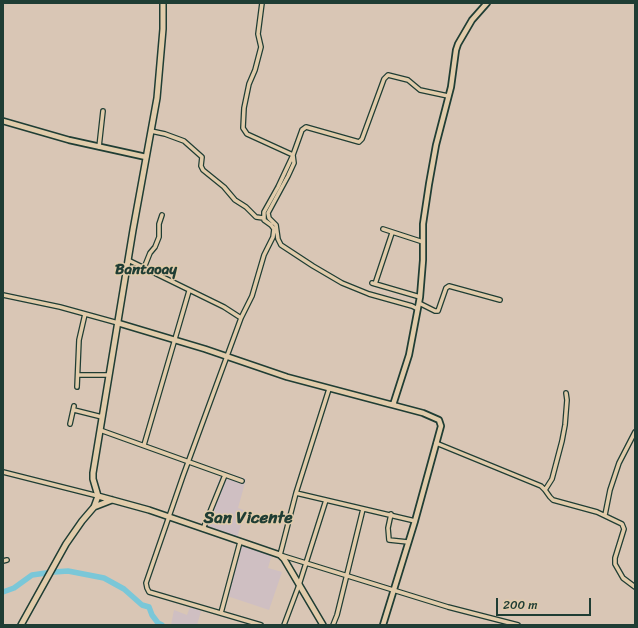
<!DOCTYPE html>
<html>
<head>
<meta charset="utf-8">
<style>
  body { margin:0 }
  #map { position:relative; width:638px; height:628px; overflow:hidden; background:#d9c6b5; font-family:Sriracha,sans-serif }
  canvas { display:block }
  .frame { position:absolute; inset:0; border:4px solid #1f3d34; pointer-events:none }
  .scale { position:absolute; left:496px; top:598px; width:95px; height:18px; box-sizing:border-box; border:2px solid #1f3d34; border-top:0; padding-left:5px; font-size:12px; line-height:14px; white-space:nowrap; color:#1f3d34; -webkit-text-stroke:3px #e1ccab; paint-order:stroke }
</style>
</head>
<body>
<div id="map">
<canvas width="638" height="628"></canvas>
<div class="frame"></div>
<div class="scale">200 m</div>
</div>
<script>
const c = document.querySelector('canvas').getContext('2d');
c.lineJoin = 'round';
function fill(path, color) { c.fillStyle = color; c.fill(path, 'evenodd'); }
const shape = rows => new Path2D(rows.map(r => 'M' + r).join(''));
function trace(path, color, width, dash) { c.strokeStyle = color; c.lineWidth = width; c.lineCap = dash ? 'butt' : 'round'; c.setLineDash(dash || []); c.stroke(path); }
function drawText(font, color, halo, rows, align = 'center') {
  c.font = font + ' Sriracha,sans-serif'; c.lineWidth = 3; c.setLineDash([]); c.textBaseline = 'middle'; c.strokeStyle = halo; c.fillStyle = color; for (const [text, x, y, turn = 0] of rows) {
    c.save(); c.translate(x, y); c.rotate((+turn || 0) * Math.PI / 180); c.textAlign = isNaN(turn) ? turn : align; if (halo) c.strokeText(text, 0, 0); c.fillText(text, 0, 0); c.restore();
  }
}
const built = shape([
  [222,471,246,479,238,508,246,511,237,537,203,526],
  [242,544,272,554,268,568,282,572,269,610,227,596],
  [190,607,201,611,197,625,171,625,174,610,187,615]
]);
const river = shape([
  [54,572,68,571,104,578,124,589,142,605,149,607,152,615,158,623,162,625],
  [3,592,14,588,32,575,46,573]
]);
const minor = shape([
  [262,3,258,34,261,47,255,70,249,84,244,108,243,128,247,134,293,155,302,130,306,127,359,142,362,139,384,79,388,75,408,80,420,90,448,96],
  [151,131,165,134,184,141,202,157,201,166,203,170,224,187,235,200,246,207,256,217,263,218],
  [99,147,103,111],
  [293,155,294,163,288,176,268,213,269,218,276,225,278,239,281,245,313,266,342,283,369,294,412,306,418,309],
  [383,229,423,242],
  [128,260,224,307,241,318],
  [144,268,150,253,155,247,159,237,159,224,162,215],
  [372,283,420,297],
  [375,284,392,233],
  [3,295,60,307,118,323],
  [419,303,435,311,438,311,446,288,449,286,500,300],
  [78,375,109,375],
  [77,387,79,340,85,314],
  [329,389,296,493,280,555,448,607,518,625],
  [74,410,102,417],
  [70,424,74,406],
  [100,430,242,481],
  [436,443,541,486,545,490,550,497,553,500,597,512,622,524,624,529,615,558,615,564,623,578,635,587],
  [144,445,189,291],
  [3,472,98,496],
  [545,490,552,479,562,441,565,425,567,400,566,393],
  [296,493,415,521],
  [391,514,388,528,389,540,408,542],
  [605,515,610,490,619,463,635,432],
  [203,529,225,475],
  [3,561,7,560],
  [221,613,240,542],
  [261,625,149,592,147,588,146,583,183,476,241,318,252,296,264,255,273,237,274,229,271,225,264,220,264,212,278,187,293,155],
  [284,625,299,585,326,500],
  [333,625,337,615,363,509]
]);
const tertiary = shape([
  [3,121,69,140,146,157],
  [118,323,205,349,287,377,423,413,439,420,441,426,415,521,383,625],
  [393,405,409,355,420,297,423,260,423,224,429,184,436,145,451,87,456,50,458,44,472,20,487,3]
]);
const secondary = shape([
  [98,496,149,510,280,555,284,559,323,625],
  [94,507,112,500],
  [21,625,66,544,82,521,94,507,98,496,93,479,93,473,133,230,157,98,163,29,163,3]
]);
const quarterNames = [
  ["Bantaoay",146,270]
];
const districtNames = [
  ["San Vicente",248,519]
];
fill(built, '#cfbfc2');
trace(river, '#7ac7d8', 5.5);
trace(minor, '#1f3d34', 6);
trace(tertiary, '#1f3d34', 8);
trace(secondary, '#1f3d34', 8);
trace(minor, '#e1ccab', 3.5);
trace(tertiary, '#e1ccab', 4.5);
trace(secondary, '#e1ccab', 5);
drawText('bold 15px', '#1f3d34', '#e1ccab', quarterNames);
drawText('bold 17px', '#1f3d34', '#e1ccab', districtNames);
</script>
</body>
</html>
